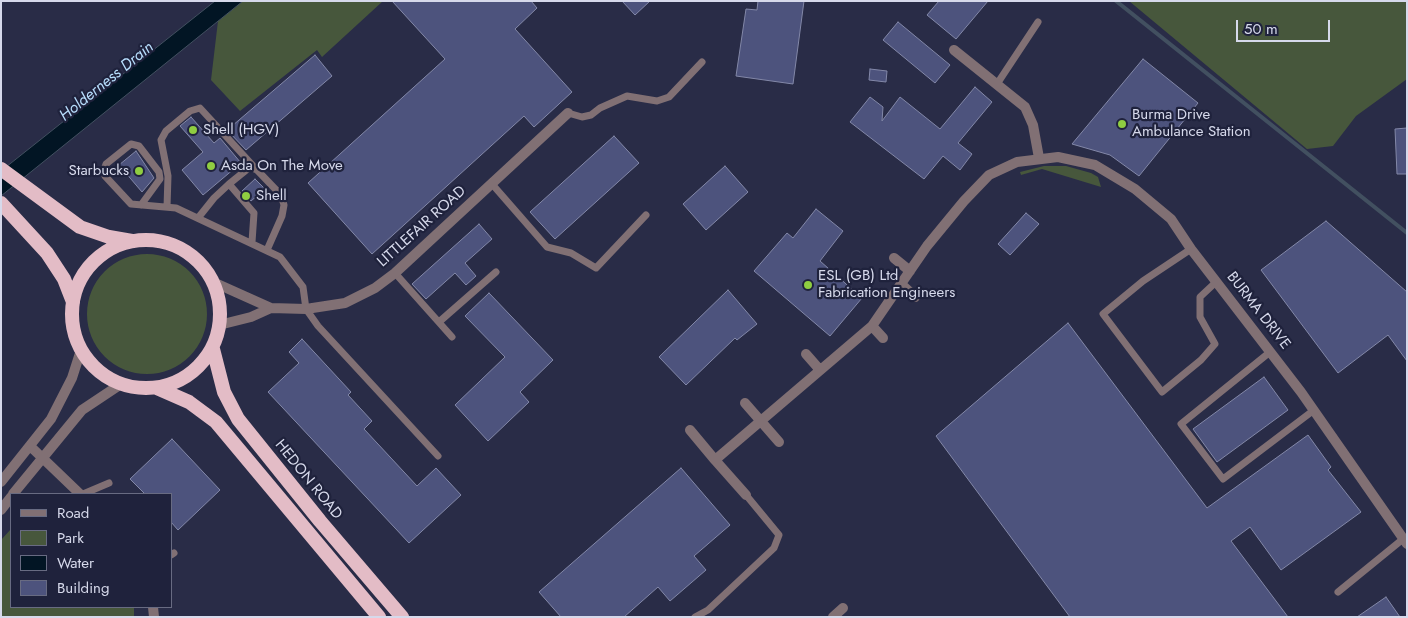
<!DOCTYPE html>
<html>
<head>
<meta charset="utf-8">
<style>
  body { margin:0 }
  #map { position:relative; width:1408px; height:618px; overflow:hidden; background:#292c47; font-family:Jost,sans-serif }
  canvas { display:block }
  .frame { position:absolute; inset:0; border:2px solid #d6d9eb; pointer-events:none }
  .legend { position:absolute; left:10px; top:493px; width:162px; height:115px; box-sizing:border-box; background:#1f223c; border:1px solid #686b82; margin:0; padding:6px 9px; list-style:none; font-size:15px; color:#d6d9eb }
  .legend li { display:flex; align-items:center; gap:10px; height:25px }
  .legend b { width:25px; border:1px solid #686b82 }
  .scale { position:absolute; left:1236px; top:20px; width:94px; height:22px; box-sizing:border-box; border:2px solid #d6d9eb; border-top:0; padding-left:6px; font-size:15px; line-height:18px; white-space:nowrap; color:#d6d9eb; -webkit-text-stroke:4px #1f223c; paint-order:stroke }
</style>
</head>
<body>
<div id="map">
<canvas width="1408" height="618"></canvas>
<div class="frame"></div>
<ul class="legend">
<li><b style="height:6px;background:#817074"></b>Road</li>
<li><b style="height:14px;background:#47573c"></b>Park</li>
<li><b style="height:14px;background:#021524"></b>Water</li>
<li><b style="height:14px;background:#4d537d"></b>Building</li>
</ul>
<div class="scale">50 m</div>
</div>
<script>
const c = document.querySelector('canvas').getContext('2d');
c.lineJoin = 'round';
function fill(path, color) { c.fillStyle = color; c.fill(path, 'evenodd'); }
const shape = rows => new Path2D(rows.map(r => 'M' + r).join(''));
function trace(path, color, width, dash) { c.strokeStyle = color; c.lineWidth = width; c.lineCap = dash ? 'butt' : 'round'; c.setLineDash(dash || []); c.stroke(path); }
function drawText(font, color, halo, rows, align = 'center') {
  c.font = font + ' Jost,sans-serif'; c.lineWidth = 4.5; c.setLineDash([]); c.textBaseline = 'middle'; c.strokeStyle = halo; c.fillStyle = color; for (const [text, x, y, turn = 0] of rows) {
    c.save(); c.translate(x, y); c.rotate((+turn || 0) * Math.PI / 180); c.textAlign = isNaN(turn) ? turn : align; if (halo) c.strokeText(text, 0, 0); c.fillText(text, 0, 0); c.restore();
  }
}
const green = shape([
  [243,1,383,1,322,57,317,50,240,111,211,80,218,21],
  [1129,1,1407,1,1407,79,1356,116,1333,146,1307,149],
  [1044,166,1066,166,1091,173,1098,177,1101,187,1042,169,1021,175,1020,172],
  '87 314a60 60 0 1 1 120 0a60 60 0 1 1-120 0Z',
  [11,529,11,607,134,607,134,617,1,617,1,540]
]);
const water = shape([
  [215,1,243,1,1,196,1,171,215,1]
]);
const stream = shape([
  [1116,1,1407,233]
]);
const building = shape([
  [392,1,531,1,537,8,515,29,572,92,534,127,524,116,372,254,308,183,445,59,392,1],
  [622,1,650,1,635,15,622,1],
  [758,1,804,1,793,84,736,76,746,9,757,10,758,1],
  [939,1,988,1,956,39,927,15,939,1],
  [898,22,950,65,935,83,883,40,898,22],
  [315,55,332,76,246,150,228,131,233,127,232,126,315,55],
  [1143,59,1198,103,1139,176,1110,155,1072,144,1143,59],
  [870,69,887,71,886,82,869,80,870,69],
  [975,87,992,102,958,143,972,154,960,170,943,156,924,179,850,122,870,97,883,107,882,121,900,97,940,129,975,87],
  [191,117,214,143,220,138,241,163,203,195,182,170,203,152,180,126,191,117],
  [1407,128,1407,174,1397,174,1395,129,1407,128],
  [614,136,639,163,555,239,530,212,614,136],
  [136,151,154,178,142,192,119,165,136,151],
  [725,166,748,192,706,230,683,204,725,166],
  [255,179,265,189,251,201,242,191,255,179],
  [816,209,843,231,820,261,862,298,830,336,754,271,787,233,793,238,816,209],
  [1026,213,1039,224,1010,255,998,244,1026,213],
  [1326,221,1407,292,1407,361,1388,335,1338,373,1261,270,1326,221],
  [479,224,492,239,465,263,476,276,466,285,455,273,426,299,412,284,479,224],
  [728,290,757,324,737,340,735,338,686,385,659,357,728,290],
  [489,293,553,360,520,392,529,402,488,441,455,405,505,357,465,316,489,293],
  [1068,323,1207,508,1308,435,1331,467,1328,470,1361,512,1281,570,1250,527,1231,541,1288,617,1070,617,936,436,1068,323],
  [302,339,351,392,348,395,372,421,364,429,417,486,436,468,461,495,409,543,268,392,299,363,289,352,302,339],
  [1264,377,1288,410,1217,462,1193,429,1264,377],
  [172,439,220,490,178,530,171,522,171,494,145,494,130,479,172,439],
  [681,468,730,525,694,556,706,570,670,601,658,587,624,617,561,617,539,592,681,468],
  [1386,597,1400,617,1357,617,1386,597]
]);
const service = shape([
  [997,84,1038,22],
  [568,113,582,117,591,115,600,108,627,96,657,101,669,97,702,62],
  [229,184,250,167,257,170,281,195,284,205,282,216,267,250],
  [492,184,547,247,571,253,596,268,646,215],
  [141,205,160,179,159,172,139,146,131,144,106,164,105,167,105,176,131,204,176,208,280,257,303,287,306,309,318,326,438,456],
  [167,207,168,176,161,140,166,131,190,111,200,108,257,170],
  [198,218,214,198,229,184,254,213,252,242],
  [1191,249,1143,281,1103,314,1162,392,1201,360,1215,344,1200,317,1200,297,1216,282],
  [395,273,452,337],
  [439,322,496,272],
  [1270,352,1181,424,1223,479,1314,410],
  [83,494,109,483],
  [171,555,174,553],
  [1338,592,1403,539],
  [695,617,708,610,774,548,779,535,746,495]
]);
const minor = shape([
  [954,50,1025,107,1033,125,1039,158],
  [894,258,910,271],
  [213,282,271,308,306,309,345,303,375,288,395,273,568,113],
  [901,284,915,297],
  [219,325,251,317,271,308],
  [872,326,883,338],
  [806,354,820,370],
  [745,403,779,442],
  [690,430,715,460,872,326,927,246,964,201,989,175,1017,162,1058,157,1095,165,1135,189,1171,219,1191,249,1301,392,1407,544],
  [30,446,80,494],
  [715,460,746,495],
  [1,482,51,419,72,378,81,350],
  [13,494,82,410,121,384],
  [1,510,11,497],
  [153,607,154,617],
  [833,617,843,608]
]);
const trunk = shape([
  [1,169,80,227,109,237,132,241],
  [1,203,47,253,64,279,73,302],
  '72 314a74 74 0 1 1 148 0a74 74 0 1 1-148 0Z',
  [213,349,224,392,238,419,320,521,402,617],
  [157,388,189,402,216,422,379,617]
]);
const markers = [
  [1122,124,5,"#8fcd41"],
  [193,130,5,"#8fcd41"],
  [211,166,5,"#8fcd41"],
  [139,171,5,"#8fcd41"],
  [246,196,5,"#8fcd41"],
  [808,285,5,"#8fcd41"]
];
const poiNames = [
  ["Burma Drive",1132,115],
  ["Ambulance Station",1132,132],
  ["Shell (HGV)",203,130],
  ["Asda On The Move",221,166],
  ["Starbucks",129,171,"right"],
  ["Shell",256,196],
  ["ESL (GB) Ltd",818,276],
  ["Fabrication Engineers",818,293]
];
const streetNames = [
  ["LITTLEFAIR ROAD",422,227,-42],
  ["BURMA DRIVE",1258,311,52],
  ["HEDON ROAD",308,480,51]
];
const waterNames = [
  ["Holderness Drain",107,82,-39]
];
fill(green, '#47573c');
fill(water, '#021524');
trace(water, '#425060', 1);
trace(stream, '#425060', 4);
fill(building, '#4d537d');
trace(building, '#8388a8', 1);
trace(service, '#817074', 7);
trace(minor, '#817074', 10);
trace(trunk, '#e3bcc6', 14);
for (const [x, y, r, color] of markers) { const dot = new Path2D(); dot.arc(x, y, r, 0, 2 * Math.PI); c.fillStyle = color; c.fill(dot); trace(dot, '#1f223c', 2); }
drawText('15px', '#d6d9eb', '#1f223c', poiNames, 'left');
drawText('15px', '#d6d9eb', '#1f223c', streetNames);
drawText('italic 16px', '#b7ddfc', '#1f223c', waterNames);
</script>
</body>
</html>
